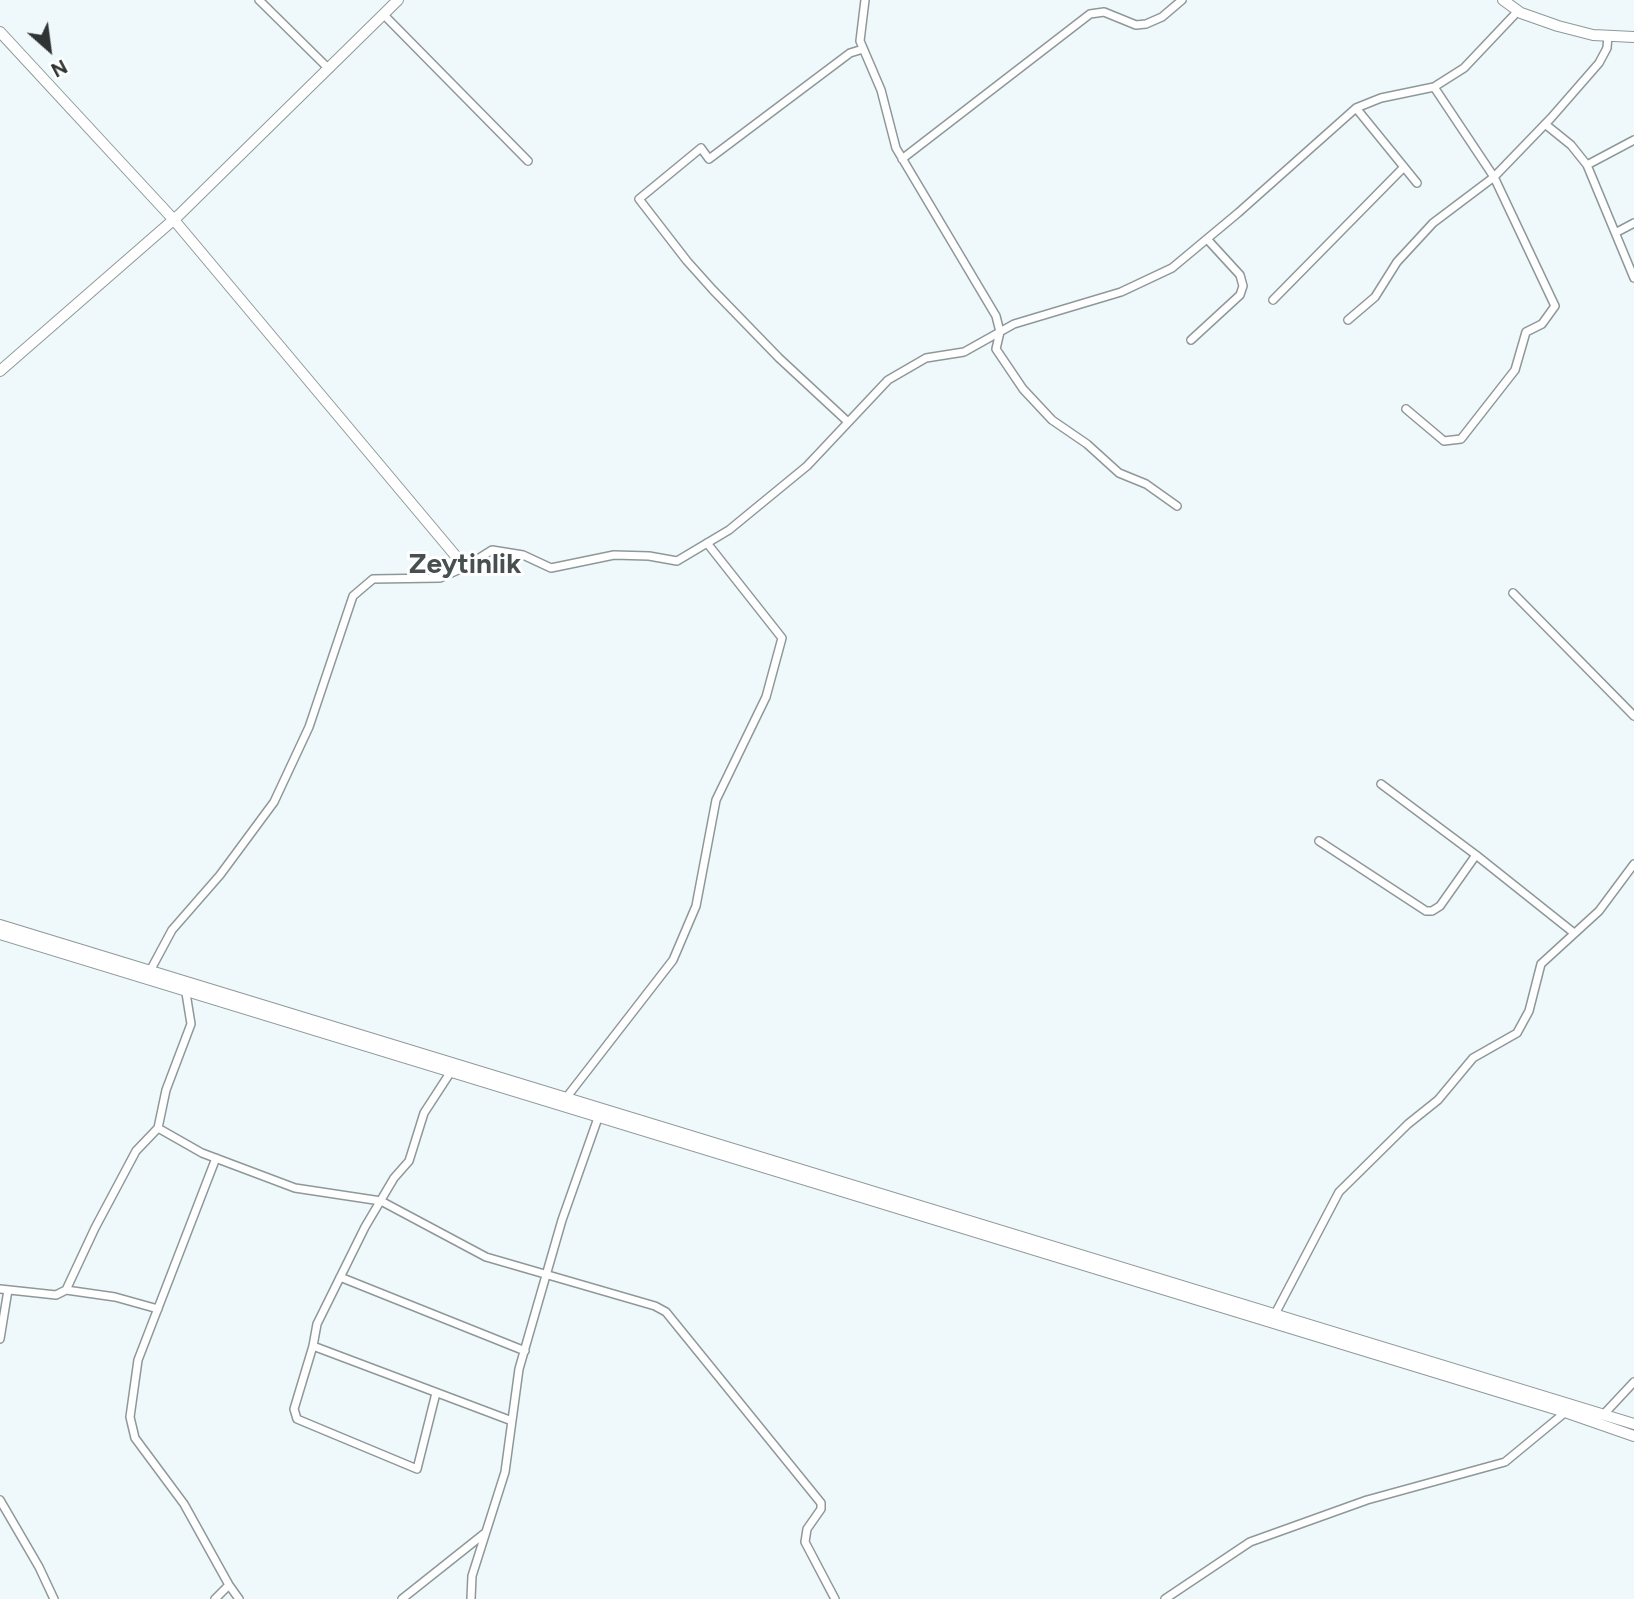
<!DOCTYPE html>
<html>
<head>
<meta charset="utf-8">
<style>
  body { margin:0 }
  #map { position:relative; width:1634px; height:1599px; overflow:hidden; background:#eff9fb; font-family:Figtree,sans-serif }
  canvas { display:block }
  .north { position:absolute; left:14px; top:14px; width:70px; height:70px; -webkit-text-stroke:5px #fff; paint-order:stroke; rotate:152deg; font-size:19px; font-weight:700; line-height:28px; text-align:center; color:#2f3333 }
  .north::after { content:''; display:block; margin:auto; width:24px; height:32px; background:#2f3333; clip-path:polygon(50% 0,100% 100%,50% 72%,0 100%) }
</style>
</head>
<body>
<div id="map">
<canvas width="1634" height="1599"></canvas>
<div class="north">N</div>
</div>
<script>
const c = document.querySelector('canvas').getContext('2d');
c.lineJoin = 'round';
const shape = rows => new Path2D(rows.map(r => 'M' + r).join(''));
function trace(path, color, width, dash) { c.strokeStyle = color; c.lineWidth = width; c.lineCap = dash ? 'butt' : 'round'; c.setLineDash(dash || []); c.stroke(path); }
function drawText(font, color, halo, rows, align = 'center') {
  c.font = font + ' Figtree,sans-serif'; c.lineWidth = 6; c.setLineDash([]); c.textBaseline = 'middle'; c.strokeStyle = halo; c.fillStyle = color; for (const [text, x, y, turn = 0] of rows) {
    c.save(); c.translate(x, y); c.rotate((+turn || 0) * Math.PI / 180); c.textAlign = isNaN(turn) ? turn : align; if (halo) c.strokeText(text, 0, 0); c.fillText(text, 0, 0); c.restore();
  }
}
const street = shape([
  [259,0,329,69],
  [865,0,860,41,881,90,896,148,996,316,1000,332,996,349,1023,389,1052,420,1087,444,1119,473,1146,484,1177,506],
  [384,15,528,161],
  [1356,108,1417,183],
  [1545,124,1571,145,1587,165,1634,278],
  [902,159,1090,14,1104,12,1136,25,1146,24,1162,17,1182,0],
  [1587,165,1634,140],
  [1617,232,1634,223],
  [1273,300,1404,167],
  [1348,320,1375,297,1397,262,1433,223,1494,177,1551,118,1599,63,1607,48,1608,35],
  [1191,340,1240,295,1243,286,1240,275,1207,239],
  [1406,409,1444,441,1461,439,1515,370,1526,332,1542,324,1555,306,1494,177,1434,87],
  [848,422,779,358,713,290,687,261,639,199,701,148,709,159,850,53,863,49],
  [1513,593,1634,716],
  [1381,784,1476,855,1574,933],
  [1319,841,1426,911,1432,911,1440,906,1476,855],
  [150,971,172,930,220,875,274,802,309,727,353,596,373,579,440,578,465,567,492,550,523,555,551,568,614,555,649,556,677,561,729,530,807,466,888,380,926,358,964,352,1014,324,1121,292,1172,268,1238,213,1356,108,1381,98,1434,87,1464,68,1518,11],
  [185,987,191,1024,166,1090,158,1128,202,1153,295,1188,381,1201,486,1257,655,1306,666,1312,821,1503,821,1509,807,1529,805,1542,835,1599],
  [450,1073,424,1113,409,1161,394,1178,365,1227,317,1324,313,1346,512,1421],
  [566,1098,673,960,696,906,716,800,766,697,782,638,707,543],
  [216,1158,138,1360,130,1417,135,1438,184,1504,229,1585,239,1599],
  [340,1277,525,1351],
  [0,1289,56,1295,66,1290,95,1228,136,1151,158,1128],
  [66,1290,115,1297,158,1309],
  [1275,1314,1339,1192,1408,1124,1438,1100,1473,1058,1517,1033,1529,1011,1541,964,1599,911,1634,864],
  [0,1339,8,1290],
  [313,1346,294,1409,297,1419,417,1469,436,1393],
  [1604,1414,1634,1382],
  [0,1500,39,1567,54,1599],
  [215,1599,229,1585],
  [402,1599,485,1533],
  [471,1599,472,1576,505,1472,519,1369,562,1220,598,1118],
  [1165,1599,1250,1542,1367,1500,1505,1462,1568,1410]
]);
const secondary = shape([
  [1503,0,1521,13,1558,26,1593,35,1634,37],
  [0,32,174,220,465,567],
  [0,371,179,215,398,0],
  [0,925,1634,1424],
  [0,934,1565,1412,1634,1436]
]);
const districtNames = [
  ["Zeytinlik",465,565]
];
trace(street, '#8f9899', 10);
trace(secondary, '#8f9899', 12);
trace(street, '#fff', 7);
trace(secondary, '#fff', 10);
drawText('bold 28px', '#474f51', '#fff', districtNames);
</script>
</body>
</html>
